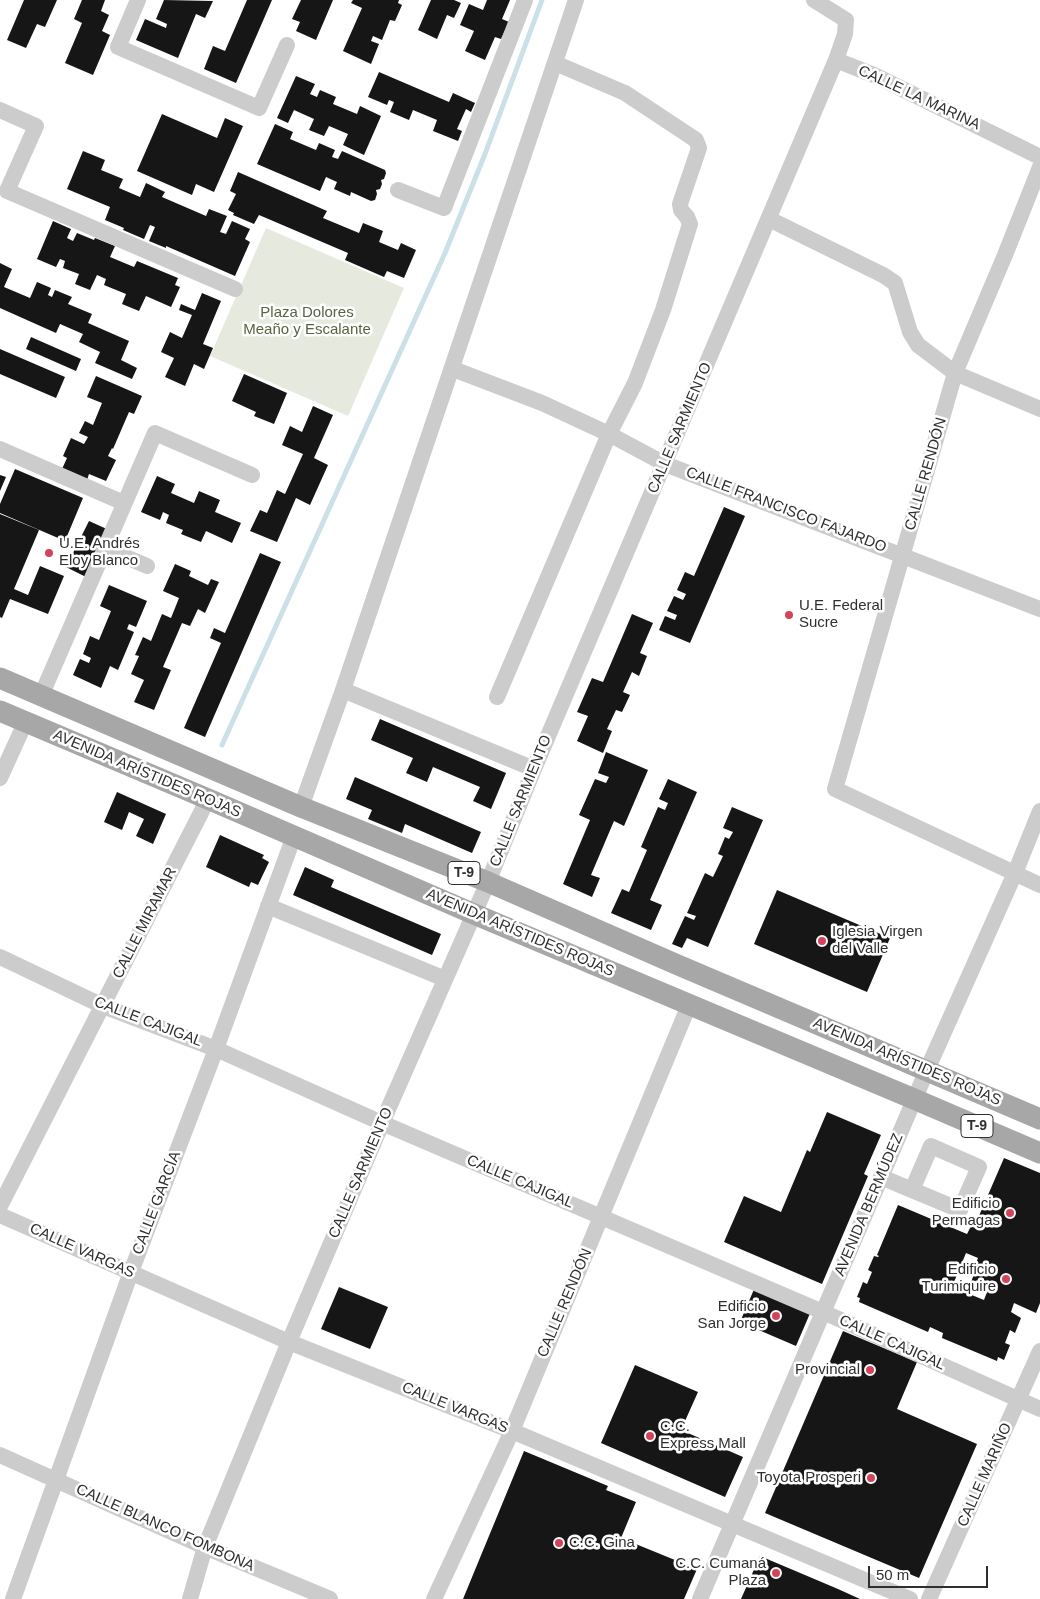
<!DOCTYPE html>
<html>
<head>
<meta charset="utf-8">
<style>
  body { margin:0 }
  #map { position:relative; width:1040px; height:1599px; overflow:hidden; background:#fff; font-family:Helvetica,sans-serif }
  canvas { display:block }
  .scale { position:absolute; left:868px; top:1566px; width:120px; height:22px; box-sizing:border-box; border:2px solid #2f2f2f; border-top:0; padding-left:6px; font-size:15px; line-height:18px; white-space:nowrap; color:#2f2f2f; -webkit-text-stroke:4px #fff; paint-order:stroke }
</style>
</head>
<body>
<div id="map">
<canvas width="1040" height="1599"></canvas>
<div class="scale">50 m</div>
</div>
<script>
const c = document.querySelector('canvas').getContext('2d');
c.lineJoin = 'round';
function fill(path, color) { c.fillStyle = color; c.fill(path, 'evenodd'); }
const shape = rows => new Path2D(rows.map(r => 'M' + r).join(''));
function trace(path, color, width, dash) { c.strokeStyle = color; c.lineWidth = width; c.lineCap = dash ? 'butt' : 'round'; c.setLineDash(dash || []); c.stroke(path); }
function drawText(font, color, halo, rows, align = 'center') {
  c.font = font + ' Helvetica,sans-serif'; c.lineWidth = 5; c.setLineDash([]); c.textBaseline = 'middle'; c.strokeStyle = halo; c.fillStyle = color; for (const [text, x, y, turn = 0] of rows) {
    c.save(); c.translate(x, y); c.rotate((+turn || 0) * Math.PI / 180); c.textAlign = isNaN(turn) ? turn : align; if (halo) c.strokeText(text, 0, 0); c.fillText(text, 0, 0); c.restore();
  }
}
const green = shape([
  [266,228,404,288,348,416,210,356]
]);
const stream = shape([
  [222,745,445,253,485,154,542,0]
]);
const building = shape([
  [24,0,57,0,45,27,37,24,26,48,7,40],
  [82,0,105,0,101,11,109,15,102,31,110,35,93,75,65,63,82,23,74,19],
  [164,0,213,1,205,18,196,14,178,58,136,40,145,19,166,28,167,24,156,19],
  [247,0,272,0,236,83,204,69,213,46,225,51],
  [301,0,333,0,316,40,296,31,300,22,292,19],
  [353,0,399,0,398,3,402,5,395,21,390,20,382,40,373,36,371,41,379,44,371,64,343,51,362,8,351,3],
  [431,0,454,0,461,3,454,18,447,15,437,39,418,30],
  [487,0,510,0,502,19,509,22,501,39,495,37,485,60,465,51,474,31,460,25,469,4,483,10],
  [379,72,449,102,453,93,475,103,471,112,466,109,457,129,462,131,458,141,433,131,437,120,413,110,409,120,390,112,394,102,389,100,387,105,368,97],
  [296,76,315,84,310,94,317,97,320,90,336,97,333,104,357,114,360,106,381,116,364,155,343,145,348,134,329,126,324,136,309,130,314,119,294,110,288,123,277,118],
  [162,114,217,138,225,118,243,126,214,192,196,184,192,195,137,171],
  [275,124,293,132,290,139,316,150,319,143,335,150,332,157,338,159,342,151,385,170,386,173,384,179,381,180,382,184,380,189,376,190,377,194,375,200,371,201,351,192,350,196,334,189,337,182,326,177,320,191,257,164],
  [83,151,105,160,101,170,123,179,119,188,140,197,146,183,165,192,162,197,206,216,209,209,227,216,220,232,226,234,232,221,250,229,245,239,250,242,235,276,166,246,166,248,149,241,155,227,150,225,144,239,123,230,124,228,105,220,110,207,67,189],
  [238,172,327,211,323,218,359,233,363,223,383,231,379,242,398,250,401,243,416,250,404,278,387,271,384,277,345,260,348,253,259,215,254,224,233,215,234,213,228,210,236,194,230,191],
  [53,221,71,229,67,238,73,241,77,233,94,240,95,238,115,246,110,257,134,267,137,261,178,278,175,285,180,287,171,307,146,296,139,311,122,304,126,294,104,285,106,279,97,275,90,290,75,284,79,274,63,268,65,261,60,259,56,267,37,259],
  [0,263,12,269,4,287,30,298,37,282,51,288,48,295,52,297,55,290,72,297,68,304,92,314,88,323,129,341,121,360,137,368,132,379,95,363,100,352,79,342,83,334,60,324,56,333,0,308],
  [202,293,221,301,203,344,213,348,204,369,194,364,185,386,165,377,174,358,161,352,170,332,182,338,192,315,179,310,181,304,195,310],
  [31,337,81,359,76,371,26,349],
  [0,349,65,377,56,398,0,374],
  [244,374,287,393,274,424,254,416,256,412,232,401],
  [96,376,142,396,134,414,129,412,113,449,112,448,108,456,116,460,106,481,89,474,87,480,62,469,67,458,63,456,71,438,84,444,88,437,79,433,85,421,93,425,102,403,87,397],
  [313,406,333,415,314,458,328,465,310,505,296,498,277,542,250,531,260,510,267,513,277,490,285,494,303,454,282,445,290,426,302,432],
  [15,469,83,498,65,541,0,513,0,504],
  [0,475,6,477,0,491],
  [157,476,175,484,171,493,194,503,199,491,220,500,215,512,241,523,232,543,206,531,201,542,181,534,183,530,166,523,169,515,163,512,160,520,141,512],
  [724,507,745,516,690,643,659,630,665,616,675,620,677,615,667,611,674,596,683,600,686,594,677,590,685,572,694,576],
  [0,514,39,530,14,589,28,595,40,566,64,576,48,614,10,599,2,618,0,617],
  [89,521,109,530,86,577,66,567],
  [260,553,281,562,205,737,184,728,221,643,210,638,214,628,225,633],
  [175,564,191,571,189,576,208,585,211,579,219,582,205,613,198,609,190,626,182,623,163,667,171,670,154,710,134,702,144,680,131,674,139,656,135,655,143,637,151,641,162,614,171,618,179,598,163,591],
  [109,585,147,601,136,627,129,624,127,629,134,632,118,670,110,666,101,688,73,675,80,659,89,663,91,658,83,654,90,636,99,640,111,611,100,606],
  [632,614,653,623,640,653,647,656,639,676,632,672,623,692,630,695,622,712,616,710,607,729,612,731,603,753,577,741,588,716,577,712,592,678,603,682],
  [380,719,506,773,491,809,473,801,480,787,433,767,427,782,406,773,413,758,371,740],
  [606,752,648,770,624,826,614,821,591,875,600,878,592,897,563,884,590,820,579,815,595,779,606,783,609,777,598,773],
  [355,777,481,832,472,853,405,824,402,833,368,819,372,810,346,799],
  [668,779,697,792,650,900,662,905,651,930,611,913,622,889,629,892,647,850,641,847,658,807,665,810,668,803,659,799],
  [117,792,166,814,153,844,136,836,144,819,129,812,122,830,104,822],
  [732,807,763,820,708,947,687,938,682,948,672,944,685,916,694,920,696,916,687,913,705,873,713,877,723,856,718,854,725,837,729,839,733,832,723,828],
  [220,835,264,855,262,858,269,862,258,885,251,882,249,887,206,867],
  [305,867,334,880,331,887,441,934,432,955,293,895],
  [777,890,890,938,867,992,754,944],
  [827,1112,881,1135,864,1174,868,1176,822,1284,724,1242,744,1196,781,1212,807,1150,810,1152],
  [1004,1158,1040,1173,1040,1303,1036,1313,1014,1303,1011,1312,1021,1318,1015,1333,1010,1330,1005,1343,1010,1345,1004,1360,998,1357,997,1361,942,1338,943,1333,930,1327,928,1332,859,1302,860,1298,857,1297,863,1282,867,1284,872,1272,868,1270,874,1256,878,1257,879,1256,877,1255,898,1205,967,1234,972,1224,975,1225],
  [966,1253,978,1258,972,1273,974,1274,970,1285,987,1292,984,1300,952,1287],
  [339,1287,388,1307,370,1349,321,1329],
  [755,1287,811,1311,796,1346,740,1322],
  [843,1331,917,1362,897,1409,977,1444,919,1578,765,1513],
  [635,1365,698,1392,681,1430,743,1457,725,1497,601,1443],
  [524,1451,608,1486,606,1490,636,1502,621,1538,697,1569,684,1599,463,1599],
  [760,1556,838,1589,860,1599,741,1599]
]);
const minor = shape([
  [138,0,118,47,259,108,287,45],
  [836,60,874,75,1040,157],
  [0,110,36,126,7,191,235,289],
  [1040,167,1005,255,955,373,835,789,1040,885],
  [398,190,444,208,525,0],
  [769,219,883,275,895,283,910,332,918,345,955,373,1040,409],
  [453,369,542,403,609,434,665,464,1040,609],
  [0,449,124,503],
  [105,548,147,566],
  [343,690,534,769],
  [41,696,155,433,252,475],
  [497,697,609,434,635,383,663,310,690,224,687,217,681,210,680,204,699,148,696,140,625,93,555,63],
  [0,778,25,723],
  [301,807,343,690,576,0],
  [268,906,445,979],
  [0,957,103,1006,216,1049,382,1123,823,1312,1040,1409],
  [881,1177,912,1190,960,1210,979,1167,931,1146,912,1190],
  [0,1206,208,799],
  [0,1215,289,1342,512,1431,910,1599],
  [0,1455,205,1547,330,1599],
  [13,1599,131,1272,216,1049,294,836],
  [190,1599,205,1547,289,1342,382,1123,488,882,534,769,836,60,845,34,846,20,814,0],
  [434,1599,512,1431,689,1005],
  [700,1599,927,1070,1015,873,1040,811],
  [929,1599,1040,1351]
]);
const major = shape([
  [0,678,301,807,488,882,678,965,1040,1119],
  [0,711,208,799,474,914,914,1099,1040,1153]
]);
const markers = [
  [49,553,5,"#d2445c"],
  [789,615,5,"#d2445c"],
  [822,941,5,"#d2445c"],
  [1010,1213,5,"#d2445c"],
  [1006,1279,5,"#d2445c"],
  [776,1316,5,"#d2445c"],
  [870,1370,5,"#d2445c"],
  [650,1436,5,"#d2445c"],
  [871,1478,5,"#d2445c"],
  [559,1543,5,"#d2445c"],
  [776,1573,5,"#d2445c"]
];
const shields = [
  [464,873,32],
  [977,1126,32]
];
const shieldNames = [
  ["T-9",464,873],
  ["T-9",977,1126]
];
const streetNames = [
  ["CALLE LA MARINA",919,98,25],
  ["CALLE SARMIENTO",680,428,-67],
  ["CALLE RENDÓN",926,474,-74],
  ["CALLE FRANCISCO FAJARDO",786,510,21],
  ["AVENIDA ARÍSTIDES ROJAS",147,774,23],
  ["CALLE SARMIENTO",521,801,-68],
  ["CALLE MIRAMAR",145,923,-63],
  ["AVENIDA ARÍSTIDES ROJAS",520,933,23],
  ["CALLE CAJIGAL",148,1022,21],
  ["AVENIDA ARÍSTIDES ROJAS",907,1062,23],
  ["CALLE SARMIENTO",361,1173,-67],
  ["CALLE CAJIGAL",520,1182,23],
  ["CALLE GARCÍA",157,1203,-69],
  ["AVENIDA BERMÚDEZ",869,1205,-67],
  ["CALLE VARGAS",82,1251,24],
  ["CALLE RENDÓN",565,1303,-67],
  ["CALLE CAJIGAL",892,1343,24],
  ["CALLE VARGAS",455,1408,22],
  ["CALLE MARIÑO",985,1475,-66],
  ["CALLE BLANCO FOMBONA",165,1528,24]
];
const parkNames = [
  ["Plaza Dolores",307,313],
  ["Meaño y Escalante",307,330]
];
const poiNames = [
  ["U.E. Andrés",59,544,"left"],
  ["Eloy Blanco",59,561,"left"],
  ["U.E. Federal",799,606,"left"],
  ["Sucre",799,623,"left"],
  ["Iglesia Virgen",832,932,"left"],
  ["del Valle",832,949,"left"],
  ["Edificio",1000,1204],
  ["Permagas",1000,1221],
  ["Edificio",996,1270],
  ["Turimiquire",996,1287],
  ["Edificio",766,1307],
  ["San Jorge",766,1324],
  ["Provincial",860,1370],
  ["C.C.",660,1427,"left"],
  ["Express Mall",660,1444,"left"],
  ["Toyota Prosperi",861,1478],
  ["C.C. Gina",569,1543,"left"],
  ["C.C. Cumaná",766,1564],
  ["Plaza",766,1581]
];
fill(green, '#e6eade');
trace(stream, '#cce0e8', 5);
fill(building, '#161616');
trace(minor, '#ccc', 16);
trace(major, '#a7a7a7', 21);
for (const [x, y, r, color] of markers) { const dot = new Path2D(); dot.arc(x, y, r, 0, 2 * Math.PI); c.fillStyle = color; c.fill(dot); trace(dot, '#fff', 2); }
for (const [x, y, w] of shields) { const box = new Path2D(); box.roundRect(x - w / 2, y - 11.5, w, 23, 4); c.fillStyle = '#fff'; c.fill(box); trace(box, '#2f2f2f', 1); }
drawText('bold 14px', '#2f2f2f', null, shieldNames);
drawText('15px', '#2f2f2f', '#fff', streetNames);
drawText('15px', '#566541', '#fff', parkNames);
drawText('15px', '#2f2f2f', '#fff', poiNames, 'right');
</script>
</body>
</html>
